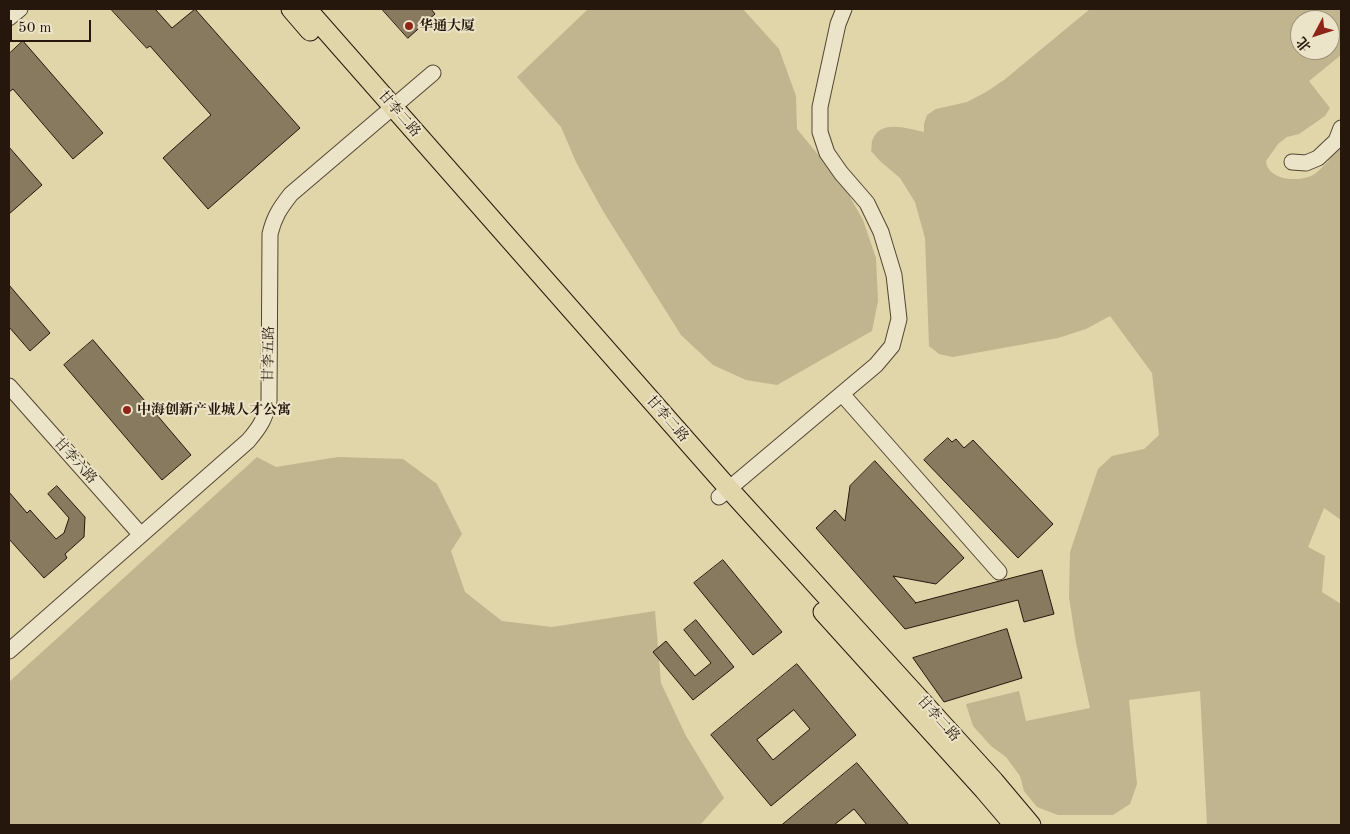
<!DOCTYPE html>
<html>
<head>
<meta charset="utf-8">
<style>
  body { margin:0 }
  #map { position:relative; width:1350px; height:834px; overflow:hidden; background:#e1d5aa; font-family:"Old Standard TT","Noto Serif SC",serif }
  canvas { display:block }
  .frame { position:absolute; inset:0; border:10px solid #25170b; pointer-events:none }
  .north { position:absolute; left:1290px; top:10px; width:50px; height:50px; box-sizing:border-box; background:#ece4c8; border:1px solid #9c927c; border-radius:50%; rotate:230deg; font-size:14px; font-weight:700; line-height:20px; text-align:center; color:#25170b }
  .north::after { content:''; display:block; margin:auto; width:18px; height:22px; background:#8f2418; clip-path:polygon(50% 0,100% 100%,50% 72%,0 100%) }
  .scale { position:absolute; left:10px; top:20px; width:81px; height:22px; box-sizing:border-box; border:2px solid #25170b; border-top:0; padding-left:6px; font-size:15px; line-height:18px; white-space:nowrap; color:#25170b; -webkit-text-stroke:4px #ece4c8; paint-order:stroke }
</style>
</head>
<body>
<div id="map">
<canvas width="1350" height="834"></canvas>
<div class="frame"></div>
<div class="north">北</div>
<div class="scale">50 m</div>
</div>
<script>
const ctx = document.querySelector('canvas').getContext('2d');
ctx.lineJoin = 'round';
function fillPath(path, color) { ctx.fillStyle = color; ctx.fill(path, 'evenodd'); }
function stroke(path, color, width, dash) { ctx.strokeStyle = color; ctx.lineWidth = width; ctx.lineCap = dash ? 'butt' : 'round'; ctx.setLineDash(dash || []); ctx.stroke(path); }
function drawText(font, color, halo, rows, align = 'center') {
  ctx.font = font + ' "Old Standard TT","Noto Serif SC",serif'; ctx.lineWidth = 4; ctx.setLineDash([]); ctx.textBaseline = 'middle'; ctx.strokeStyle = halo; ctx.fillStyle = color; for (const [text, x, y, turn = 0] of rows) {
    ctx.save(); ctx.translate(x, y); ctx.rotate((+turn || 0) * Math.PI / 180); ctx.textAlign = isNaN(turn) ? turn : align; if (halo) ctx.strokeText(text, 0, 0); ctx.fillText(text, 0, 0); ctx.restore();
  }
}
const green = new Path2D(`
  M588,9H743L779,49L796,96L797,129L843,185L863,220L876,258L878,301L872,331L777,385L746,380L713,365L681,335L603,211L576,162L561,127L517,77Z
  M1090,9H1341V55L1309,81L1330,108L1325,116L1299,134L1287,137L1278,144L1266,161C1266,163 1267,166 1268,168C1276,181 1299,181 1311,176C1322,171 1337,151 1341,141V520L1324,508L1308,547L1325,556L1322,592L1341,604V825H1207L1200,691L1129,700L1137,784L1130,804L1113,815H1058L1037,807L1024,791L1020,776L1006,757L991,746L973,726L966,704L1019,691L1026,721L1090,708L1076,643L1069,597L1070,552L1098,469L1112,456L1144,449L1159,435L1152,373L1110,316L1086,329L1058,338L953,357L939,354L929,346L925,238L915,202L900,178L880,161L871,151C872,148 871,142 873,139C881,119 908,129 924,132V124L927,115L936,109L967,102L986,92L1004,80ZM1300,20H1330V50H1300Z
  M257,457L276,467L338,457L403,459L437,484L462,534L451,551L465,592L502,621L552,627L655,611L661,683L686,736L724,798L700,825H9V682Z`);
const building = new Path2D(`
  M111,9H155L172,28L195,9L300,128L208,209L163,158L211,115L150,46L147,48Z
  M382,9H431L435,14L408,38Z
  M23,41L103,133L73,159L13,89L9,92V54Z
  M9,147L42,185L9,214Z
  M9,285L50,333L30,351L9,327Z
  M93,340L191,455L162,480L64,365Z
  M948,438L952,442L956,439L964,448L973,440L1053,524L1018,558L924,460Z
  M875,461L964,558L936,584L893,576L916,603H915L1042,570L1054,614L1024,622L1018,600L905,629L816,528L835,510L845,521L850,486Z
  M57,486L85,517L84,537L65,554L67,558L44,578L9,539V492L27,513L30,510L56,539L64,533L69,518L48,494Z
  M723,560L782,632L753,655L694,583Z
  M696,620L734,667L693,700L653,652L666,641L695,676L711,663L684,630Z
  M1007,629L1022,678L944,702L913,658Z
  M797,664L856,735L771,806L711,735ZM794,710L810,729L773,760L757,740Z
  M857,763L909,825H867L854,809L834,825H782Z`);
const minor = new Path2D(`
  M9,18L20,9
  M1292,162L1306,163L1318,158L1336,141L1341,128
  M9,386L141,535
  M842,394L999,572
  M719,497L876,365L892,346L899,319L894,275L881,232L867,203L841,173L827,153L820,132V107L838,24L844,9
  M9,651L248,441C260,427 265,419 269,401L270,234C274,217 280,208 291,194L433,73`);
const major = new Path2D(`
  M291,9L310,31
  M307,9L729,489L994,781L1031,825
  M823,612L984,790L1014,825`);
const markers = [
  [409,26,5,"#8f2418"],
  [127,410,5,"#8f2418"]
];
const poiNames = [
  ["华通大厦",419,26],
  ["中海创新产业城人才公寓",137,410]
];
const streetNames = [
  ["甘李二路",399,114,49],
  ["甘李五路",269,354,-89],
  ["甘李二路",667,419,49],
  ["甘李六路",75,461,48],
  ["甘李二路",938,719,48]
];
fillPath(green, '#c1b58f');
fillPath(building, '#877a5e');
stroke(building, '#25170b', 1);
stroke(minor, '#544633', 17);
stroke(major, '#25170b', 21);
stroke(minor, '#ece4c8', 15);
stroke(major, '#e1d5aa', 19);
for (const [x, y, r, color] of markers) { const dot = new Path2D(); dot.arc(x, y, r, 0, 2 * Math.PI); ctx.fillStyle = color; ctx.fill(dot); stroke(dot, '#ece4c8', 2); }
drawText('bold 14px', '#25170b', '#ece4c8', poiNames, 'left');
drawText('14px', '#25170b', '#ece4c8', streetNames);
</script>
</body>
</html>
